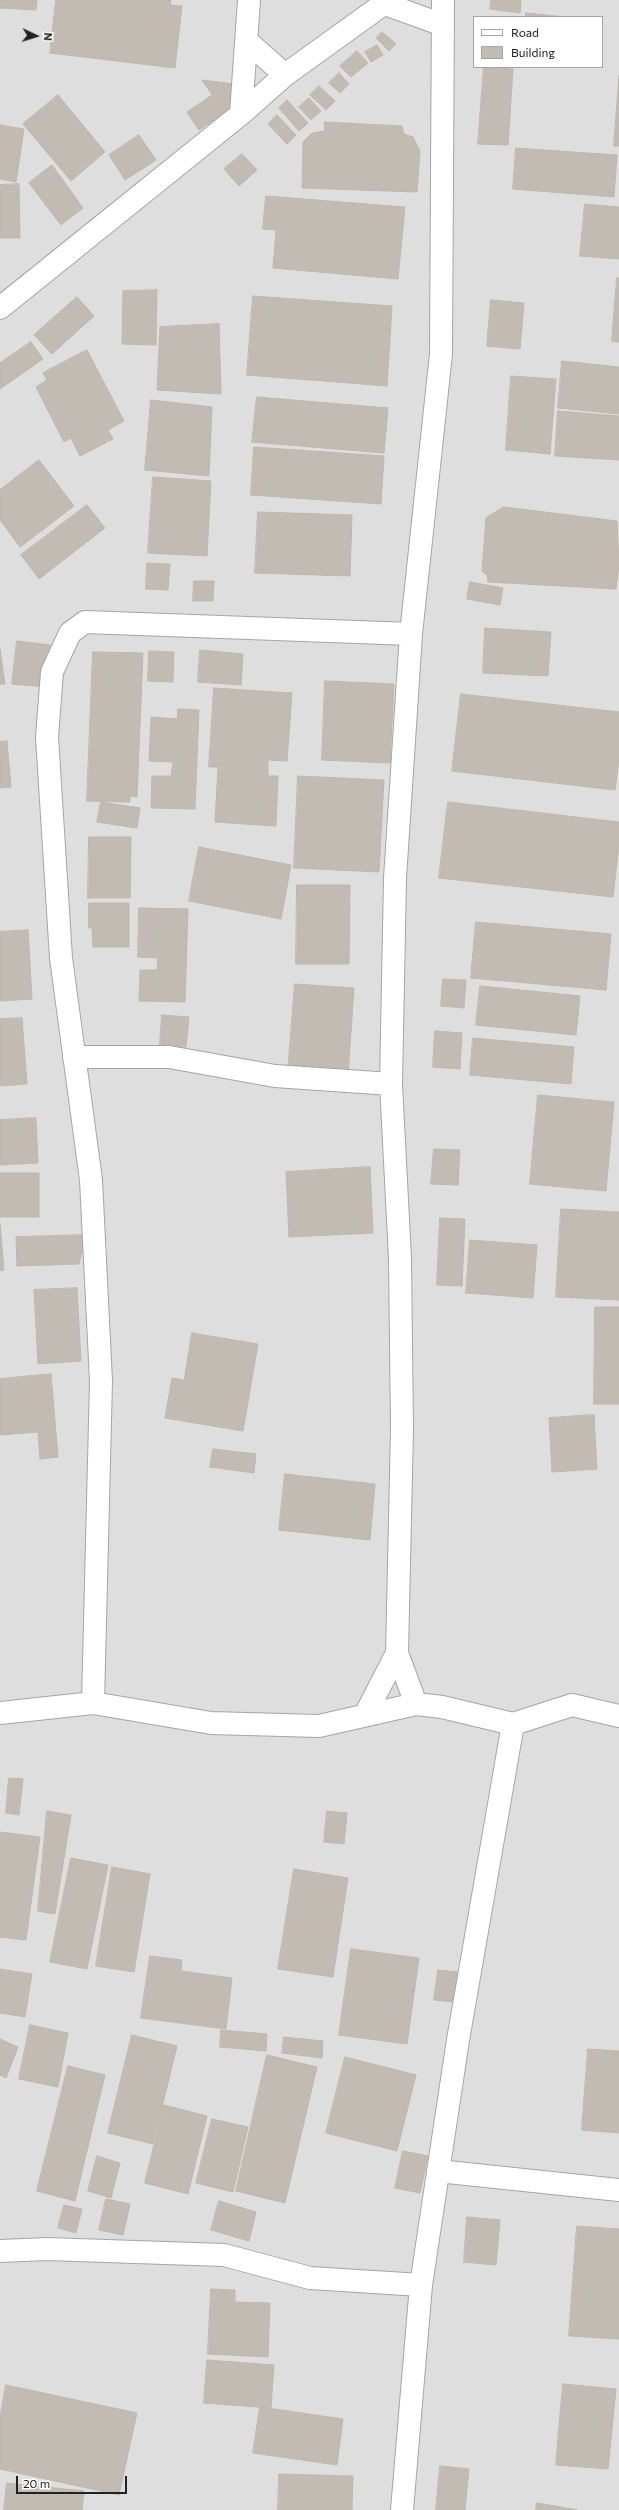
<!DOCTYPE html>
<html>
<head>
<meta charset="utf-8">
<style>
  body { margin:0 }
  #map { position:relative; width:619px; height:2510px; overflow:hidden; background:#f0efe8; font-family:Commissioner,sans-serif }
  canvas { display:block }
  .legend { position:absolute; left:473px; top:16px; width:130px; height:52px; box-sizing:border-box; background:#fff; border:1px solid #a6a6a6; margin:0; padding:5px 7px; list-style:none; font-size:12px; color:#212121 }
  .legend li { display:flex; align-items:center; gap:8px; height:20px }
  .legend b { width:20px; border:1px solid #a6a6a6 }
  .north { position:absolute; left:16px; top:16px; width:40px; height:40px; -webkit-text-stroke:3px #fff; paint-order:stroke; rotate:94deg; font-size:11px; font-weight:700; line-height:16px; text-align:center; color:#212121 }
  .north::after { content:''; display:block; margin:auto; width:14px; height:18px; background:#212121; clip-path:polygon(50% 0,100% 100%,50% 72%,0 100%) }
  .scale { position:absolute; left:16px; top:2476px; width:111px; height:18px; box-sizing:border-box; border:2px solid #212121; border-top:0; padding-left:5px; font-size:12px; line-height:14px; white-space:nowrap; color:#212121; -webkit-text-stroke:3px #fff; paint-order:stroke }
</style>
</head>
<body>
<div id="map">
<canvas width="619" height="2510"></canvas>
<ul class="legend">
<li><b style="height:5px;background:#fff"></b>Road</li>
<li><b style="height:11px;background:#c1bbb4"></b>Building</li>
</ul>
<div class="north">N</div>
<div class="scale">20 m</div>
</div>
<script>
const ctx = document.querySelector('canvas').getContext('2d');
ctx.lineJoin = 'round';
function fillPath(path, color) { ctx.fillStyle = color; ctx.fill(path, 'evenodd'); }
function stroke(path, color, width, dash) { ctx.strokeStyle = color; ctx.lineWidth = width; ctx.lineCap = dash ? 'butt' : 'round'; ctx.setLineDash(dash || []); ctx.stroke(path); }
const residential = new Path2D(`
  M0,0H619V2510H0ZM474,17H602V67H474Z`);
const building = new Path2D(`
  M0,0H37L36,10L0,8Z
  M56,0H171L170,5L182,6L175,68L50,53Z
  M491,0H521L520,13L490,9Z
  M526,13L565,17H526Z
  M382,32L396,44L389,51L376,38Z
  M377,45L383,55L371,62L365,52Z
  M357,51L368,63L351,77L340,66Z
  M484,67L513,69L508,145L478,144Z
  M339,73L349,84L340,93L329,83Z
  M619,76V146H614Z
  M202,80L234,84L237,105L199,130L187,112L212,95Z
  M319,86L335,101L326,110L310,95Z
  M58,95L105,152L71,181L23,124Z
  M309,98L321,111L311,120L299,107Z
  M287,100L308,123L299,131L279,108Z
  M277,115L296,135L287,144L268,124Z
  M325,122L402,126L404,134L413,137L420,151L417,192L302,188L303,142L312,133L324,131Z
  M0,125L24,129L16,182L0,179Z
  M139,135L156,160L125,180L109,155Z
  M516,148L617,155L614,197L513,189Z
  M242,154L257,170L239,186L224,169Z
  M52,165L83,208L61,225L29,183Z
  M19,184L20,238H0V185Z
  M266,196L405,207L398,279L273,268L276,230L263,229Z
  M585,204L619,207V259L580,256Z
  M617,278H619V342L612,341Z
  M157,290L156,345L122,344L123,291Z
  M253,296L392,306L387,386L247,375Z
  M77,297L94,316L52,354L34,335Z
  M491,300L524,303L520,349L487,346Z
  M219,324L221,394L157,390L160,327Z
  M31,342L43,359L0,389V363Z
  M87,350L124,421L108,430L113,439L80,456L71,438L64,442L36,387L47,380L43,373Z
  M562,361L619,367V414L558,408Z
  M511,376L556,379L550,454L506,450Z
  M257,397L388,408L384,453L252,442Z
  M151,400L212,407L209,476L145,470Z
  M558,411L619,416V460L555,456Z
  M254,447L384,456L381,504L251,495Z
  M39,460L74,506L20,547L0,520V490Z
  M153,477L211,481L207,556L148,553Z
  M87,505L105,528L39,579L21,555Z
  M504,507L617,521L619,566L616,589L488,582L487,575L482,571L486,518Z
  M258,512L352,515L350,576L255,573Z
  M147,563L170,564L168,590L146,589Z
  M194,581H214L213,601H193Z
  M470,582L503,588L500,605L467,599Z
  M485,628L551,632L548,676L483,673Z
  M17,641L50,645L45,687L12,684Z
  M0,649L5,684H0Z
  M200,650L243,654L241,685L198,682Z
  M149,651L174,652L173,682L148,681Z
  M93,652L143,653L137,797L130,796V802L87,801Z
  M325,681L394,684L390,763L322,760Z
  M214,688L292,693L287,761L268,760V776H278L276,826L215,822L218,767H209Z
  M461,694L619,712V759L615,790L452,771Z
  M178,709L199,710L195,809L151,808L152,776H171L173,762L149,761L151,717L177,719Z
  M7,741L11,787L0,788V742Z
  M298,776L384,780L379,872L294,868Z
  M101,802L140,808L137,828L97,822Z
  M448,802L619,822V845L613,897L439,878Z
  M89,837H131L130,898H88Z
  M199,847L291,865L281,919L189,901Z
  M297,885H350L349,964H296Z
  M89,903H129V947H93L92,928H89Z
  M139,908L188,909L185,1002L139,1001L140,970H157L158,958L138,957Z
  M476,922L611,934L606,990L471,978Z
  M28,930L32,999L0,1001V932Z
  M443,979L466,980L464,1008L441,1006Z
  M295,984L354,988L348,1075L288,1071Z
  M480,986L580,996L576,1035L476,1025Z
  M162,1015L189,1017L186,1047L160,1045Z
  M22,1018L27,1084L0,1086V1019Z
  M435,1031L462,1033L460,1069L433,1067Z
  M473,1038L574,1047L571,1084L470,1075Z
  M538,1095L614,1102L606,1191L530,1184Z
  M36,1118L38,1163L0,1165V1120Z
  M434,1149L460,1150L458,1185L431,1184Z
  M370,1167L373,1233L289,1237L286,1172Z
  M0,1173H39V1217H0Z
  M561,1209L619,1212V1300L556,1297Z
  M440,1218L465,1219L462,1286L437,1285Z
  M0,1224L4,1270L0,1271Z
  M86,1235L79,1264L17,1266L16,1237Z
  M470,1240L537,1245L533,1298L466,1293Z
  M77,1288L81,1361L38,1364L34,1290Z
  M595,1307H619V1404H594Z
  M192,1333L258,1344L243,1431L165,1418L172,1378L184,1380Z
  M51,1374L58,1457L40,1459L38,1432L0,1435V1379Z
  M594,1415L597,1469L552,1472L549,1418Z
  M213,1449L256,1454L254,1473L210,1467Z
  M285,1474L375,1484L370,1540L279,1530Z
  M9,1778L23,1779L19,1815L6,1813Z
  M47,1811L71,1815L55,1914L38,1911Z
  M327,1811L347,1813L344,1844L324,1842Z
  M0,1832L40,1837L26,1940L0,1937Z
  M71,1858L108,1865L87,1969L50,1962Z
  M112,1867L150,1874L134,1972L96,1966Z
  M294,1869L348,1878L333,1977L278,1969Z
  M351,1949L419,1958L407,2044L339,2035Z
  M150,1956L182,1960L181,1971L232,1978L226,2029L141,2018Z
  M0,1969L32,1974L25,2017L0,2013Z
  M438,1970L457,1972L453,2002L434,2000Z
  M30,2025L68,2033L58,2087L19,2079Z
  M221,2030L267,2034L266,2051L220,2047Z
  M132,2035L177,2046L153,2144L108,2133Z
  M284,2037L323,2041L322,2058L282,2053Z
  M0,2039L18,2047L6,2078L0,2075Z
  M588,2049L619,2051V2133L582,2130Z
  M267,2055L317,2067L285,2203L236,2191Z
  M345,2057L416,2075L397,2151L326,2133Z
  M68,2066L105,2075L75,2201L37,2191Z
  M164,2105L207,2116L188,2194L145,2183Z
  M212,2119L248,2127L233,2192L196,2183Z
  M403,2151L428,2156L420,2193L395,2188Z
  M97,2156L120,2163L111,2198L88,2191Z
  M106,2199L130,2204L123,2235L99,2230Z
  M219,2201L256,2212L249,2241L211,2230Z
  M64,2205L82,2209L76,2233L58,2228Z
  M467,2217L500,2220L496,2265L464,2262Z
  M577,2226L619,2229V2339L569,2336Z
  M211,2289L235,2290V2302L270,2303L268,2357L208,2354Z
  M207,2360L274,2365L271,2408L204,2403Z
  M563,2384L616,2389L608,2469L556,2465Z
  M6,2385L137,2413L119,2495L0,2469V2417Z
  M260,2407L343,2419L337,2465L253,2453Z
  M440,2466L469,2469L465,2510H436Z
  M279,2474L353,2476L352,2510H278Z
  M7,2483L84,2491L82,2510H4Z
  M537,2503L578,2510H536Z`);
const minor = new Path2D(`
  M385,4L443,25
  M248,42L285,75
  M241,114L249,0
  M0,308L241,114L285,75L389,0
  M74,1057H169L275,1076L391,1084
  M93,1703L101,1381L91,1180L61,958L47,737L52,672L70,633L85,622L411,634
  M416,1704L397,1653L402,1429L400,1258L391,1084L395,878L411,634L441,354L443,0
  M0,1713L93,1703L211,1723L319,1726L416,1704L442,1707L513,1724L572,1705L619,1716
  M365,1715L397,1653
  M438,2171L619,2190
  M0,2251L47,2249L224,2255L310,2278L421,2285
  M402,2510L421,2285L458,2040L513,1724`);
fillPath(residential, '#dfdede');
fillPath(building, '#c1bbb4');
stroke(building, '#c2b7ab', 1);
stroke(minor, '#a5a5a5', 24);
stroke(minor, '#fff', 22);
</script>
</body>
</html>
